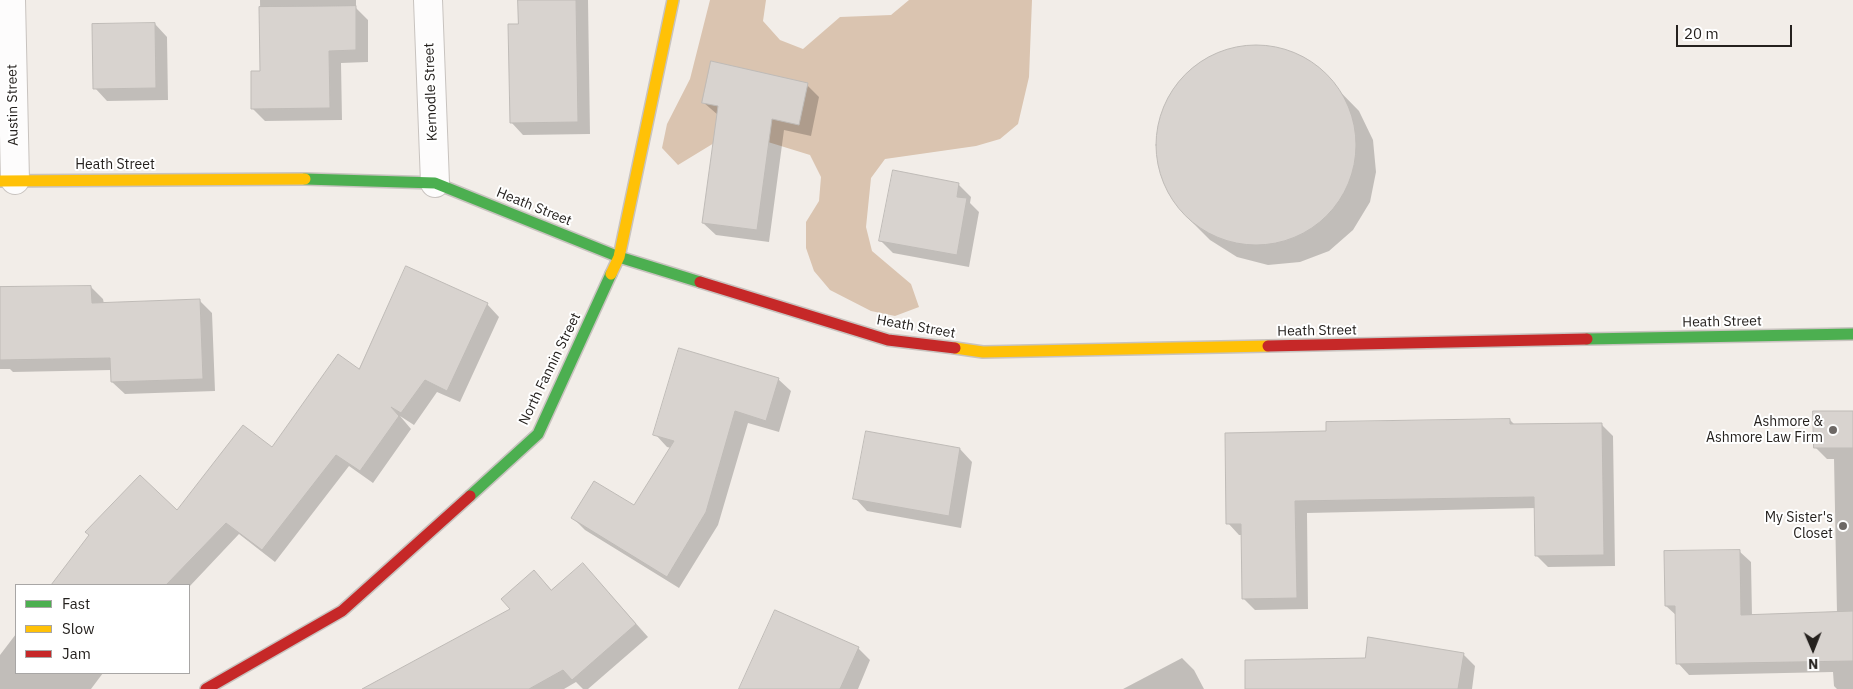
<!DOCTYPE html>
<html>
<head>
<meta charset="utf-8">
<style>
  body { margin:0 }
  #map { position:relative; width:1853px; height:689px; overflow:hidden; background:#f2ede8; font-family:"IBM Plex Sans",sans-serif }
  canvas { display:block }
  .legend { position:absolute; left:15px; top:584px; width:175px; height:90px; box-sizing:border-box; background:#fff; border:1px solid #a8a6a5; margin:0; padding:6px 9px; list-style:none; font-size:15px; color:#25211e }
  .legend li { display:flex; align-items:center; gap:10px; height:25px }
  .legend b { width:25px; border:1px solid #a8a6a5 }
  .north { position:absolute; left:1788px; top:624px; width:50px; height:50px; -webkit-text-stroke:4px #fff; paint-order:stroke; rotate:179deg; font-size:14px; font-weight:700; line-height:20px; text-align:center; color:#25211e }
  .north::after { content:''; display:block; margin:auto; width:18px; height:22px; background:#25211e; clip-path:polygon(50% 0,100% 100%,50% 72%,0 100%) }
  .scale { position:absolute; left:1676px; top:25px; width:116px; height:22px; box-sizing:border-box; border:2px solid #25211e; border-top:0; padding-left:6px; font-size:15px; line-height:18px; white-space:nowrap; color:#25211e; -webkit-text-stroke:4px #fff; paint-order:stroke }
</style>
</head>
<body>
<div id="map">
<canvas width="1853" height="689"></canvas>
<ul class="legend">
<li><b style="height:6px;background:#4caf50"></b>Fast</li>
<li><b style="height:6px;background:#ffc107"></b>Slow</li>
<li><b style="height:6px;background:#c62828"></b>Jam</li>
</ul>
<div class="north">N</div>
<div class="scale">20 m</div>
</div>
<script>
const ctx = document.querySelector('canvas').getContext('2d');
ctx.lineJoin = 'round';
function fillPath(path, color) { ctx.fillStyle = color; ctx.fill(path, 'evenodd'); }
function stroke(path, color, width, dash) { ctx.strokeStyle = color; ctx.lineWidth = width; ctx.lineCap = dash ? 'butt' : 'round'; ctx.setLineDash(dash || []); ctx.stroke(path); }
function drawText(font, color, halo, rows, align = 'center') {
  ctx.font = font + ' "IBM Plex Sans",sans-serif'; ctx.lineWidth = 4; ctx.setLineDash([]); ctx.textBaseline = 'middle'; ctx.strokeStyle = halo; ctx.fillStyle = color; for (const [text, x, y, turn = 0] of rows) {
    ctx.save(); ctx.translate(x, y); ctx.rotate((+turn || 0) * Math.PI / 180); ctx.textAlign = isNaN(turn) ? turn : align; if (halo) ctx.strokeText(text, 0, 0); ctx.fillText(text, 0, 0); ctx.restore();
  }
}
const forest = new Path2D(`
  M710,0H766L763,21L780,40L803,49L840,17L891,15L909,0H1032L1029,77L1018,124L1000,139L976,146L885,159L871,178L866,227L872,251L911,284L919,307L895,316L871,311L830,290L814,271L806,248V222L819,201L821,177L810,155L742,134L719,140L678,165L662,148L667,124L690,79Z`);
const shadow = new Path2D(`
  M260,0H356V8L368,20V62L341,63L342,120L265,121L252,108L261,72Z
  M519,0H588L590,134L523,135L511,122L519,25Z
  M155,24L167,37L168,100L107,101L95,88Z
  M1260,47L1290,52L1316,67L1359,111L1373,140L1376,172L1370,202L1353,230L1329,251L1300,262L1268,265L1237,257L1210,240L1189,219L1169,194L1158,165L1157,136L1164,107L1180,81L1203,62L1230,50Z
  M807,85L819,97L811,136L784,130L769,242L716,235L703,223L718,115L703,102Z
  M958,184L971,197L970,203L979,212L969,267L893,253L881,241Z
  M91,287L103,299L104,304L200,301L212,313L215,391L125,394L112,382V370L13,372L10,369H0V289Z
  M487,304L499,317L460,402L437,392L414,425L400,416L411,429L373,483L349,466L275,562L239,534L189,587V585H53L90,535L177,512L272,449L360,371Z
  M778,379L791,391L779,432L748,423L718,525L679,588L585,530L573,518L634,507L671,448L667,447L655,434Z
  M1853,413V689H1837L1834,686L1833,672L1689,675L1678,663L1677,616L1666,606L1739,551L1751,562L1752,616L1837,613L1834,459H1827L1815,447Z
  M1510,420L1515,425H1602L1613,436L1615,566L1548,567L1536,555V508L1307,513L1308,609L1255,610L1243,598L1242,535H1239L1228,523L1328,432Z
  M867,433L960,449L972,462L961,528L867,511L855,498Z
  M583,564L648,637L588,689H583L576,682L564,689H372L512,610L546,584L552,591Z
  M16,634V673H103L91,689H0V655Z
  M858,648L870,660L858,689H740Z
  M1463,654L1475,666L1472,689H1246L1366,659Z
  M1182,658L1194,670L1204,689H1123Z`);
const building = new Path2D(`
  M518,0H576L578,122L510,123L508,24H518Z
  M356,6V50L329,51L330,108L251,109V71H260L259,7Z
  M155,23L156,88L93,89L92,24Z
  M1156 145a100 100 0 1 1 200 0a100 100 0 1 1-200 0Z
  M711,61L808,83L799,125L772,119L757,230L702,223L718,106L702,103Z
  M893,170L959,183L957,197L967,198L957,255L879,241Z
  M406,266L488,303L447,391L425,380L401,413L391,407L399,416L360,471L336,455L262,550L226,523L166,585H51L89,535L85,532L140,475L177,510L243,425L272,447L338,354L359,369Z
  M91,286L92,303L200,299L203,379L111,382L110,358L0,360V287Z
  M679,348L779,378L766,421L735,411L706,512L667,577L571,518L594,481L634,505L674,441L653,435Z
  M1813,411H1853V448H1814Z
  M1510,419V424L1602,423L1604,555L1535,556L1534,497L1295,501L1297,598L1242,599L1241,524H1226L1225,433L1326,431V422Z
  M866,431L960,448L949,516L853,499Z
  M1740,550L1741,615L1853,611V661L1676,664L1675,606H1665L1664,551Z
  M583,563L636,624L572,680L563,670L529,689H362L510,609L501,599L534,570L551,590Z
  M775,610L859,647L840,689H739Z
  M1368,637L1464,653L1458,689H1245V660L1365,658Z`);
const street = new Path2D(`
  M11,0L15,180
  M428,0L435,183`);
const fast = new Path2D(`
  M305,179L435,183L619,257L700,282
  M1587,339L1853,334
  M470,496L538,434L611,274`);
const slow = new Path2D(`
  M0,181L305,179
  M611,274L619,257L673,0
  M955,348L983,352L1268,346`);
const jam = new Path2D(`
  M700,282L888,340L955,348
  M1268,346L1587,339
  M206,689L342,611L470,496`);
const markers = [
  [1833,430,5,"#6d6865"],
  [1843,526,5,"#6d6865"]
];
const streetNames = [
  ["Kernodle Street",431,92,-92],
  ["Austin Street",13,105,-91],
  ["Heath Street",115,165],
  ["Heath Street",534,207,22],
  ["Heath Street",1722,322,-1],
  ["Heath Street",916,327,10],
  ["Heath Street",1317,331,-1],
  ["North Fannin Street",550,369,-64]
];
const poiNames = [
  ["Ashmore &",1823,422],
  ["Ashmore Law Firm",1823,438],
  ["My Sister's",1833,518],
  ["Closet",1833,534]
];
fillPath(forest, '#dac4b0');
fillPath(shadow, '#0003');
fillPath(building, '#d8d3cf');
stroke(building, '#bfbbb7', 1);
stroke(street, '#c8c3bf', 30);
stroke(fast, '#c8c3bf', 14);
stroke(slow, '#c8c3bf', 14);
stroke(jam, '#c8c3bf', 14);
stroke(street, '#fdfcfc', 28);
stroke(fast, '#4caf50', 11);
stroke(slow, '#ffc107', 11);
stroke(jam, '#c62828', 11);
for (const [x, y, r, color] of markers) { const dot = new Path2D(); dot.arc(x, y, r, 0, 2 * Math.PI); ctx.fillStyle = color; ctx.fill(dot); stroke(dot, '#fff', 2); }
drawText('14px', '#25211e', '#fff', streetNames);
drawText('14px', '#25211e', '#fff', poiNames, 'right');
</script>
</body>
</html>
